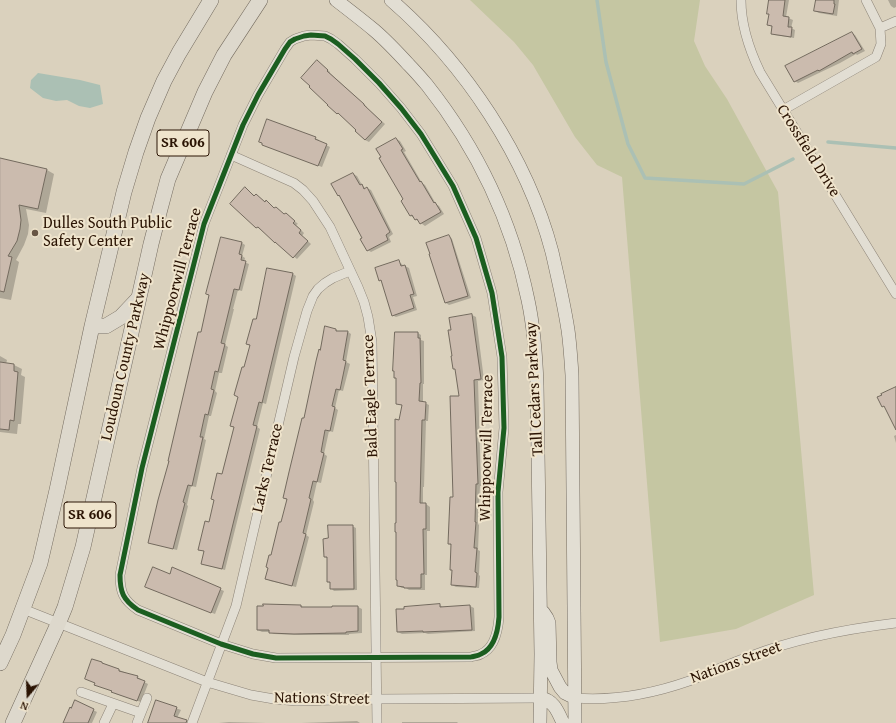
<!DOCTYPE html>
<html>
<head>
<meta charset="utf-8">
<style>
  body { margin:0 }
  #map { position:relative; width:896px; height:723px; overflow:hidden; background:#dad1bd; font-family:"Gentium Book Plus",serif }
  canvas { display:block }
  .north { position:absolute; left:8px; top:675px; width:40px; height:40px; -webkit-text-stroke:3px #efe4cc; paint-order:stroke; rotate:199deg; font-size:11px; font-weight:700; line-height:16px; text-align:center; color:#2b1404 }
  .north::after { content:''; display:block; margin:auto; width:14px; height:18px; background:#2b1404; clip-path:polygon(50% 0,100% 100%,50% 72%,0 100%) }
</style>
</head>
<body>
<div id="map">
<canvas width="896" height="723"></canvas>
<div class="north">N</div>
</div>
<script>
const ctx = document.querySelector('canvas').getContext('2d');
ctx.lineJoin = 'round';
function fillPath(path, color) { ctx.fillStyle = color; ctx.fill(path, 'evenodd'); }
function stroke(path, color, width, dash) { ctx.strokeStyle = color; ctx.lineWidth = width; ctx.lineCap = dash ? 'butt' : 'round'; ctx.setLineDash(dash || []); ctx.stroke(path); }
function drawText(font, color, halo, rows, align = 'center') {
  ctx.font = font + ' "Gentium Book Plus",serif'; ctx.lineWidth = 4; ctx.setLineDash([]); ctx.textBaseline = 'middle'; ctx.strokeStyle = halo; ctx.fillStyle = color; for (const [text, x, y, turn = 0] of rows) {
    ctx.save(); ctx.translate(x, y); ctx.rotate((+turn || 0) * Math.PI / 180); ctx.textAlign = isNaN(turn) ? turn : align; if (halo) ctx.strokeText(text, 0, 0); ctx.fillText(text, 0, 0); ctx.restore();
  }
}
const green = new Path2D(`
  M470,0H700L694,41L705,66L727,99L778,192L814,595L736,629L660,642L622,177L597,165L575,137L533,65L514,42Z`);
const water = new Path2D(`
  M38,73L80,80L100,85L103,104L90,108L79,106L67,100L56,101L43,98L30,88L31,80Z`);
const shadow = new Path2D(`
  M769,0H789L786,17L793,20L791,28L795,30L794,38L775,35L772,33L773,27L768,25L770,15L768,14Z
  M817,0H839L837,16L819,13L815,11Z
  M888,0H896V7L894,8L891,6Z
  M852,33L855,35L865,51L857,55L856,54L840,63L798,83L795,81Z
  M318,62L321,64L330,72V73L367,107V108L385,124L369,142L365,140L357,130L329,105Z
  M315,138L319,140L318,141L330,147L322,167L266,146Z
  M396,139L400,141L406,151L404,152L422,183L425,185L436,204L439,206L444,214L425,226L411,216L405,200Z
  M0,159L47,170L54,174L46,213L26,209L29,225L28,234L24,245L16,260L19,262L11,300L0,298Z
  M353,174L357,176L362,185L366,189L367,188L371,190L393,234L389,237L391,242L371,252L368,250L363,239L341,196L339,195Z
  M249,191L255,196L256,195L265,202L266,201L270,204L275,209L276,208L285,215L286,214L289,216L298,224L296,225L304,233L302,236L311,244L297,259L257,227Z
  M449,236L452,239L471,298L449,305L446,303Z
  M242,243L245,245L242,256L245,258L244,262L249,264L242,291L238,290L233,309H234L225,345L228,347L222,373H219L215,391L217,393L211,416H209L204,439L206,440L196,487L191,486L187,505L188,506L177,550L153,544L149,542L202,334Z
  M398,262L402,264L403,266H405L409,268L417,296L413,297L417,310L396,317L392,315L383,282L380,280Z
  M268,269L293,274L296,276L266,404L263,403L257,427L260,429L225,570L205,565L202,563L205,552L199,549L210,523L235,428L232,426L250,346L247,344L256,320Z
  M472,315L476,317L484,380L478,381L481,486H480L478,524L479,525L478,550L480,551L479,575L480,576L479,588L456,587L452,585V546L449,544L454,498L460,397L456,370L453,368L452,331Z
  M336,330L339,332H348L351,334L346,362L350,364L343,391L339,390L335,408L338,410L333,432L329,431L324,454L327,456L321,483L317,482L313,500L314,502L306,535L309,537L296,587L270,581L266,578L288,500L284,498L304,419L321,351Z
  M418,333L421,335V340L424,341V384H423V403H425L429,405L428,421H426L424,487H423V504H426L430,507V531H427V575H425V590H409L406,588H402L398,586L397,524L400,421L403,406L397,403Z
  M0,356L7,360L6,364L14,365L22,369L21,375L25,377L21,424H18L17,434L0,432Z
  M896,435V443L894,436Z
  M352,526L356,528L357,590L334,591L331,588L330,583L328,582V559L325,557L329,539Z
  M173,569L224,591L215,614L150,588L170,575Z
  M440,605L444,608L470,606L474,608L475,631L428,634L425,633L402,634L398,632L405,608Z
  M301,606L305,608L358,607L362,609V633L349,634V635H299L274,634L270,632H262L258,630Z
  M119,670L137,677L141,679L140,680L148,684L141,702L116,694L113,691L99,686L96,683L87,679Z
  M75,701L97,712L92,723H64Z
  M157,701L181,710L177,718L178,723H148Z
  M357,721L360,723H301Z
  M229,722L266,723H219Z
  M402,722H457L458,723H402Z`);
const stream = new Path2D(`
  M597,0L606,62L628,144L645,178L744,184L793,159
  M828,142L896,148`);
const building = new Path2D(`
  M769,0H785L783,16L789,17L788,27H792L791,37L771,34L772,26L767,25L769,14H767Z
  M816,0H834V4H835L833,14L814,11Z
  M852,32L862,49L853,54L852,52L819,71L818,70L794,82L785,66Z
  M317,60L328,70L327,71L364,104V105L382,122L365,140L355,131L356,130L338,113L337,114L327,105H328L309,87L310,86L301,78Z
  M267,119L316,137L315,139L327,144L318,166L262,145V143L259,142Z
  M396,138L403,149L401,150L420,182L421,181L434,203L435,202L441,212L420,224L417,219L415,220L412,215L410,216L401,201L403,199L379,158L381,157L376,149Z
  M0,158L47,169L38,209L19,205L21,220L20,229L17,241L8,256L12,257L4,292L0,291Z
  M353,173L360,185L362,184L364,189L367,187L390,232L386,235L388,240L367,251L360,239L362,238L339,195L338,196L331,184Z
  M245,187L254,196L256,194L265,202L266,200L274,208L276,207L284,214L286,213L295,221L293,223L301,230L299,233L308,241L293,258L275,242V243L258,227L256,228L230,204Z
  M449,235L451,239L468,296L445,303L429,254H430L426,243Z
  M221,237L242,242L239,254L242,255L241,260L246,261L239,290L234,289L230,306L221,343L225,344L218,372L215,371L211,389L214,390L208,415L205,414L200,437H203L192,486L188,485L183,502L185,503L173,549L148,543L158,500L169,461H168L198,332H201L209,295L206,294Z
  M399,260L401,266L405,265L414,294L410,295L414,308L392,316L381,280L379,281L375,268Z
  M267,268L293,273L262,403L259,402L253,425L257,426L222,569L201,564L204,551L198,550L205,521L209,522L214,500L211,499L217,473L222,474L234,427L230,426L238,397L234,395L242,367H244L250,345L246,344L253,319H256Z
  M472,314L481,379L474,380L478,484H476L475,522H476L474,548H477L475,572L477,573L476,587L451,585L452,570H450L451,544H448L450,497H453L450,396H459L455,369H453L451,356H452L448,330H451L449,318Z
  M325,326L336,329V331H348L343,360L346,361L340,390L336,389L332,406L335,407L330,431L325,430L321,452L324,453L317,482L313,481L309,498L311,499L303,533L306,534L292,586L265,579L268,568L266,567L269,555H271L279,522H281L287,499L283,498L289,472L302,418H304L316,361L319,349L320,350Z
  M395,332H418V338H420L421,383H420L419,401L426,402L425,420H422L420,503H426V529H423L424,574H421V588H404V587L397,586V580H396V532H395V523H396V482H395V419L399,420L402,405L396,404V378H394V371H393Z
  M0,362L14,364V371L18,372L14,421L10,420L9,430L0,429Z
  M896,387V430L884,406L882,407L877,397L882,395L881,394Z
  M328,525H353L354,589H330V582H327V557H324L323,539L328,538Z
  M153,567L170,574L172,567L221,588L211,613L145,587Z
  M263,604L301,605V607H332V606H358V631L346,632V633L294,634L269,633V630H257V606H263Z
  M440,604V607L470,605L472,630L423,632V631L397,632L396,609H404V607Z
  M92,659L102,662V663L119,669V671L138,676L137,678L145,681L137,701L111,692L112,691L94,685L95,683L85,679Z
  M75,700L94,709L88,723H63L70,707L71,708Z
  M156,700L177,707L174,716L187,720L186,723H148Z`);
const street = new Path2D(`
  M741,0C741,26 749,49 760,72L896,294
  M880,28L896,21
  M311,35L325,36L331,39L338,44L355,59L379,83L401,108L421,134L453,186L476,238L492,293L502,357L504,428L498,492L499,617C498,631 495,648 481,654C478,656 474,656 471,657L276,658L253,654L221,644L138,610C123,600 120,592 120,575L142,468L204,224L243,125L258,95L285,49L290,42L295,39L304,36Z
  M783,110L876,57L881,44L880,28L866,0
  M231,155L294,183L303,190L313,201L330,227L358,287L364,302L368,317L372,342L377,723
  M23,609L207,682L251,695L274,699L297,701L377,699L540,698
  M81,692L141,713
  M575,698C614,701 652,694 689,681C710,673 730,663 751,656C797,638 847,629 896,623
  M104,723L113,704
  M137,723L147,698
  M192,723L236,606L294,357L307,311L313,296L318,289L325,283L333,278L350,271`);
const secondary = new Path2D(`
  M336,0C349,10 362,20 374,30C387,41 398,53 409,65C415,71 421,78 427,85C477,148 512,222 528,300C534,328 536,356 537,385L541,654L540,723
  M391,0C465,64 527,157 552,252C558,278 564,304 568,330C570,344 571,360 572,375L575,723
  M543,612L547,618L549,623L550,662L551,670L560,687L565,693L575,698
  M540,698C554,700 558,712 563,723`);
const primary = new Path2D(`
  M92,326H106L121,317L138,299
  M0,663L13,635L40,563L57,490L92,326L124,192L136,152L148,118L164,81L179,53L211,0
  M13,723L58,624L65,607L83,547L151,244L160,209L168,179L205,92L224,55L260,0`);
const cycleway = new Path2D(`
  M311,35L325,36L331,39L338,44L355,59L379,83L401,108L421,134L453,186L476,238L492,293L502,357L504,428L498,492L499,617C498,631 495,648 481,654C478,656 474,656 471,657L276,658L253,654L221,644L138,610C123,600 120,592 120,575L142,468L204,224L243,125L258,95L285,49L290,42L295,39L304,36Z`);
const markers = [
  [35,233,4,"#685645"]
];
const shields = [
  [183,143,52],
  [90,515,52]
];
const shieldNames = [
  ["SR 606",183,143],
  ["SR 606",90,515]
];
const streetNames = [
  ["Crossfield Drive",808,151,58],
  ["Whippoorwill Terrace",178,279,-75],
  ["Loudoun County Parkway",126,357,-77],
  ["Tall Cedars Parkway",535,389,-93],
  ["Bald Eagle Terrace",371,396,-92],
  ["Whippoorwill Terrace",487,448,-89],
  ["Larks Terrace",268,468,-77],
  ["Nations Street",736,663,-20],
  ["Nations Street",322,699,1]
];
const poiNames = [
  ["Dulles South Public",43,224],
  ["Safety Center",43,242]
];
fillPath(green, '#c5c6a2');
fillPath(water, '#abc0b4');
fillPath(shadow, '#0003');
stroke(stream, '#abc0b4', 3.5);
fillPath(building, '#cbbbae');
stroke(building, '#736a5e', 1);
stroke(street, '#8c8377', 10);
stroke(secondary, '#736a5e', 14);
stroke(primary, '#736a5e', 16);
stroke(street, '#e2ded3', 9);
stroke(secondary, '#e2ded3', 13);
stroke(primary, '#ddd8cc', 15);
stroke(cycleway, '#1b5e20', 5);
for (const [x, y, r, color] of markers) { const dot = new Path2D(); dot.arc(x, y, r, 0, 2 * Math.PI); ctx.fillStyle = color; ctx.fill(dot); stroke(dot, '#efe4cc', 1.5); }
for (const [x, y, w] of shields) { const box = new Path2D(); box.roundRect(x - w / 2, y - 13, w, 26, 3); ctx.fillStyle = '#efe4cc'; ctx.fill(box); stroke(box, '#2b1404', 1); }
drawText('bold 15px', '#2b1404', null, shieldNames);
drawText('16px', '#2b1404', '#efe4cc', streetNames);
drawText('16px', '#2b1404', '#efe4cc', poiNames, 'left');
</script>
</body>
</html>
